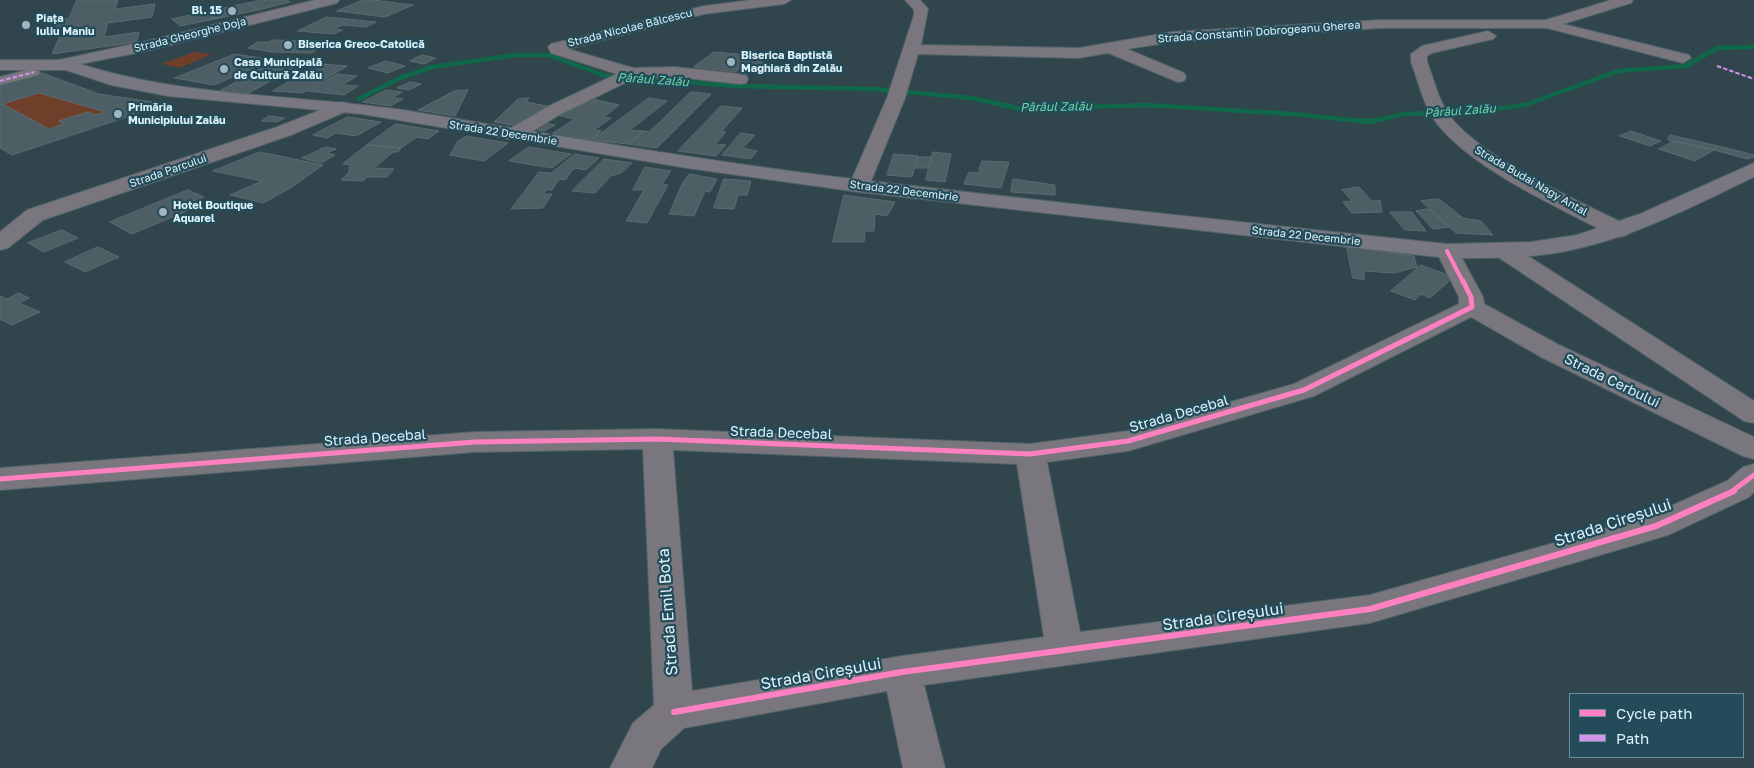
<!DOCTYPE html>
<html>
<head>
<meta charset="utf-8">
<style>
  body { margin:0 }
  #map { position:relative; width:1754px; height:768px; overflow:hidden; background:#30454c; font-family:"Golos Text",sans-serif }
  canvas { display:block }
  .legend { position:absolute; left:1569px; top:693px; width:175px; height:65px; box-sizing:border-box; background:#234b59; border:1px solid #6d8e99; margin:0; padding:6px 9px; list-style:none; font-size:15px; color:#dcf2fa }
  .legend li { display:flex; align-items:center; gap:10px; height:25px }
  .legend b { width:25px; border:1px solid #6d8e99 }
</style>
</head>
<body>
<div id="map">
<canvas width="1754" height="768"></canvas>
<ul class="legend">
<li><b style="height:6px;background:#ff80c0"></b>Cycle path</li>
<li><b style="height:6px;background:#d193ec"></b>Path</li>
</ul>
</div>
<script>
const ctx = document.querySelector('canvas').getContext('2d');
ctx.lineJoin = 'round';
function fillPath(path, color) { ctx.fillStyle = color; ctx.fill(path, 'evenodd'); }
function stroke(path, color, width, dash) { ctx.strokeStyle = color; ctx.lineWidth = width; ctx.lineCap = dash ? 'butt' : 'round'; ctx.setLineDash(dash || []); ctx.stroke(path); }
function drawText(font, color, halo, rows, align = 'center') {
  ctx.font = font + ' "Golos Text",sans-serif'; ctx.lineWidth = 4.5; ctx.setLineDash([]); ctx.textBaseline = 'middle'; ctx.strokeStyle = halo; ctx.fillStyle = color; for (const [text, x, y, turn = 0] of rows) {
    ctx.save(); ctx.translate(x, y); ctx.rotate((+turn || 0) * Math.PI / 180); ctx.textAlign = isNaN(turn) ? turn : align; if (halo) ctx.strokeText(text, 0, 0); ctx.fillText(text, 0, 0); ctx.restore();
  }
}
const green = new Path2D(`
  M194,52L212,54L180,68L161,64Z
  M39,93L106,112L60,122L64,124L49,129L3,104Z`);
const streamFar1 = new Path2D(`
  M359,99L400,78L432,67L516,55H548L606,76L736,86L874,89L972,98L1021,109L1146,105L1293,114L1369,122L1404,114L1482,111L1525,105L1618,71L1686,66L1717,48L1754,47`);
const stream = new Path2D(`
  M1359,121H1374`);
const building = new Path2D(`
  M77,0H118L115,9L155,4L152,17L108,23L104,37L139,32L137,42L52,54L63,29L52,31L57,20L69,18Z
  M263,0H286L290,2L258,10L248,3Z
  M363,0H373L413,5L385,17L337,11Z
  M248,3L258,10L215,19L207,12Z
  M207,12L215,19L180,26L172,19Z
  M327,17L376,22L366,27L343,25L334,29L343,30L333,34L298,31Z
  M272,40L329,41L312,53L272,52L248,48L258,42H268Z
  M714,52L758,56L753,59L767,64L758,71L740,68L736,72L694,67Z
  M235,54L273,60L214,85L175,78Z
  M422,55L436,58L424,64L410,61Z
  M386,61L405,66L388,73L368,68Z
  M269,64L297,66L247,94L218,92Z
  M319,64L347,66L302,93L273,91Z
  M42,73L99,94L166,104L12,155L0,148V85ZM39,93L106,112L95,115L88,112L59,121L64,124L49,129L3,104Z
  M338,74L357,76L342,85L358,86L344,95L308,91Z
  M410,82L421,84L409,90L397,88Z
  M386,90L402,92L393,98L403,99L390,106L363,102Z
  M468,90L455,116L418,110L454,91Z
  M691,92L711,94L657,148L628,144L644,131L649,132Z
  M584,97L619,105L604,117L611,118L594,130L601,131L592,140L553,133L575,119L551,114Z
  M529,98L526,102L552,107L517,126L494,122L518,99Z
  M649,98L667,101L630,130L644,131L628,144L592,140Z
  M721,106L742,108L721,132H726L715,144L726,145L716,156L678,151Z
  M269,116L285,118L277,122L262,121Z
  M348,117L381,122L356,136L336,133L327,138L313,135Z
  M540,122L555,125L544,131L530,128Z
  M396,124L439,131L428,139L417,137L401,148L367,145Z
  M1631,131L1661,141L1650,146L1620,136Z
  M741,133L755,135L743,148L757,151L751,159L722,155Z
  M1670,135L1718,146L1714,150L1668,140Z
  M467,136L508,143L484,161L450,155L458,141Z
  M1674,141L1714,150L1695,161L1659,149Z
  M367,145L401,148L398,152H393L374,168L394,169L387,177H367L363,181L341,180L349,172L350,165L343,164Z
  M1719,146L1754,155V157L1747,159L1714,150Z
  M326,147L336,149L327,153L335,155L321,163L302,158Z
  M529,147L571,154L552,168L509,161Z
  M260,152L323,165L292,187L263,203L230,195L262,181L213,171Z
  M933,152L951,154L945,182L926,180Z
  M575,154L599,158L586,170L574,168L565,180L559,179L552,190H547L543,194H552L543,208L511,209L539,172L551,173Z
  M894,154L918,156L912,177L887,175Z
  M918,157H932L929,168H915Z
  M604,159L632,163L621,173L611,176L595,193L572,191Z
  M982,161L1009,162L1001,188L964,184L969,172L978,173Z
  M645,167L671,171L662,184L668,185L647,223L626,221L644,190H633Z
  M690,174L717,179L710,192L705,191L694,216L669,214L683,182Z
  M724,179L751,181L747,195H738L734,209L714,208Z
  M1013,179L1055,185V195L1011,192Z
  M1359,187L1372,201L1380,200L1382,212L1352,213L1343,202L1352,201L1342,190Z
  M188,190L204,197L182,206L189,210L132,234L110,222Z
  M844,195L895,202L887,216L875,214L874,231H865L864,242H833Z
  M1439,199L1463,218L1481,221L1493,235L1456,233L1421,201Z
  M1429,209L1449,227L1433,229L1416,211Z
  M1390,212H1412L1426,231L1405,230Z
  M62,230L78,238L44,252L28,243Z
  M98,247L119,257L85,272L65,262Z
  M1347,247L1414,256L1417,267L1394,273L1364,271V280L1353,278Z
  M1421,265L1451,276L1448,282L1430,298L1421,294L1415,300L1391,291Z
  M19,293L29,298L19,303L40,312L12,325L0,319V296L7,299Z`);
const pedestrian = new Path2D(`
  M34,68L40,72L38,75L0,85V77Z`);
const minor = new Path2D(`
  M751,0H791L784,4L704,14L568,49L633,68L675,67L740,74L746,75L748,79L746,83L740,84L675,77L635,78L559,115L520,139H506L504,135L506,131L547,107L617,74L551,53L548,47L551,44L704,6Z
  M905,0H920L928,9L921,45L1079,48L1172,32L1380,20H1546L1611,0H1633L1631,3L1563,24L1689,55L1691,58L1683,63L1547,28H1380L1172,42L1127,49L1184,73L1186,77L1184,81L1178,82L1108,53L1079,58L918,54L905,98L869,186L866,190L859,192L852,190L849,186L887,98L914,15V10Z
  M1488,31L1496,36L1493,39L1432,53L1427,56V62C1434,79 1438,100 1449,115C1482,159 1577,200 1627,225L1630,230L1627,235L1619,237L1611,235C1560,208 1462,165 1431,115C1422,99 1418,80 1411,62V54L1422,46Z
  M341,102L347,103L350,107L347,111L291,135L43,220L8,248L0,250V232L27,210L277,127Z
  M1447,244L1455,246L1458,251L1483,297L1484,304L1559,345L1754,437V459L1743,456L1541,357L1471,317L1314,396L1128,451L1047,462L1080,632L1370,595L1646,517L1727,481L1743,467L1754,464V492L1749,497L1668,535L1370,623L924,685L945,768H903L887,691L684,728L661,749L652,768H610L633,723L654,705L643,449L475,452L0,490V468L475,432L657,429L1030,444L1128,431L1294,384L1459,304V297L1436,251L1439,246ZM673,450L1017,464L1044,637L902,656L692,691Z
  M1506,245L1514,247L1754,401V423L1744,421L1498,257L1495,252L1498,247Z`);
const secondary = new Path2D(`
  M315,0H339L337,3L147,51L80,64C186,98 299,94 409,111C559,136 710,162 861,180C1056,203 1252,223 1447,244L1531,242L1577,235L1640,214L1754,163V177C1693,206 1633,238 1566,251C1527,259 1486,258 1447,258L859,192L687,168L362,114L168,96L111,85L66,70H0V60H59L147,41Z`);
const quiet = new Path2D(`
  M1717,66L1754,79
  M0,81L34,72`);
const cyclewayFar2 = new Path2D(`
  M1447,251L1463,282`);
const cyclewayFar1 = new Path2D(`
  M0,479L475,442L657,439L1030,454L1128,441L1304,390L1472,307L1471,297L1463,281
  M1731,492L1754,475`);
const cycleway = new Path2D(`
  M674,712L902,672L1370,609L1656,526L1734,491`);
const markers = [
  [232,11,5,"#a0b5bd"],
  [26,25,5,"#a0b5bd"],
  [288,45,5,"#a0b5bd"],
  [731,62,5,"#a0b5bd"],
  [224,69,5,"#a0b5bd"],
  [118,114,5,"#a0b5bd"],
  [163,212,5,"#a0b5bd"]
];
const farPoinames = [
  ["Bl. 15",222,11,"right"],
  ["Piața",36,19],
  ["Iuliu Maniu",36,32],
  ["Biserica Greco-Catolică",298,45],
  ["Biserica Baptistă",741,56],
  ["Maghiară din Zalău",741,69],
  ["Casa Municipală",234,63],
  ["de Cultură Zalău",234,76],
  ["Primăria",128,108],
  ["Municipiului Zalău",128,121],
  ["Hotel Boutique",173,206],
  ["Aquarel",173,219]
];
const farStreetnames = [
  ["Strada Nicolae Bălcescu",630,28,-14],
  ["Strada Constantin Dobrogeanu Gherea",1259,32,-4],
  ["Strada Gheorghe Doja",190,35,-14],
  ["Strada 22 Decembrie",503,133,9],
  ["Strada Parcului",168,171,-19],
  ["Strada Budai Nagy Antal",1531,181,30],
  ["Strada 22 Decembrie",904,191,7],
  ["Strada 22 Decembrie",1306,236,6]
];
const farWaternames = [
  ["Pârâul Zalău",653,80,4],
  ["Pârâul Zalău",1056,107,-1],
  ["Pârâul Zalău",1460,111,-4]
];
const streetNames = [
  ["Strada Cerbului",1612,381,26],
  ["Strada Decebal",1179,414,-16],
  ["Strada Decebal",781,433,2],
  ["Strada Decebal",375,438,-4]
];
const nearStreetnames = [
  ["Strada Cireșului",1613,523,-18],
  ["Strada Emil Bota",668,612,-94],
  ["Strada Cireșului",1223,617,-8],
  ["Strada Cireșului",821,674,-10]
];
fillPath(green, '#703f2a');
stroke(streamFar1, '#10684a', 4.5);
stroke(stream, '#10684a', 5.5);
fillPath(building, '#4d5f64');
stroke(building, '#5a6c71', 1);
stroke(pedestrian, '#516369', 2);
stroke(minor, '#516369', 2);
stroke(secondary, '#516369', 2);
fillPath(pedestrian, '#79777d');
fillPath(minor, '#79777d');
fillPath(secondary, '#797880');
stroke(quiet, '#d193ec', 2, [4.5, 2]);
stroke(cyclewayFar2, '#ff80c0', 4);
stroke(cyclewayFar1, '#ff80c0', 5);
stroke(cycleway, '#ff80c0', 6);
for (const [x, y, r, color] of markers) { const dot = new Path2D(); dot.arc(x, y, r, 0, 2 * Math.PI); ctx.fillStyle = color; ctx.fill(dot); stroke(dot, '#234b59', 2); }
drawText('bold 11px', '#dcf2fa', '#234b59', farPoinames, 'left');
drawText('11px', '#dcf2fa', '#234b59', farStreetnames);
drawText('italic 12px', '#66d9a6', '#234b59', farWaternames);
drawText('14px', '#dcf2fa', '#234b59', streetNames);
drawText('16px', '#dcf2fa', '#234b59', nearStreetnames);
</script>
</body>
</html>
